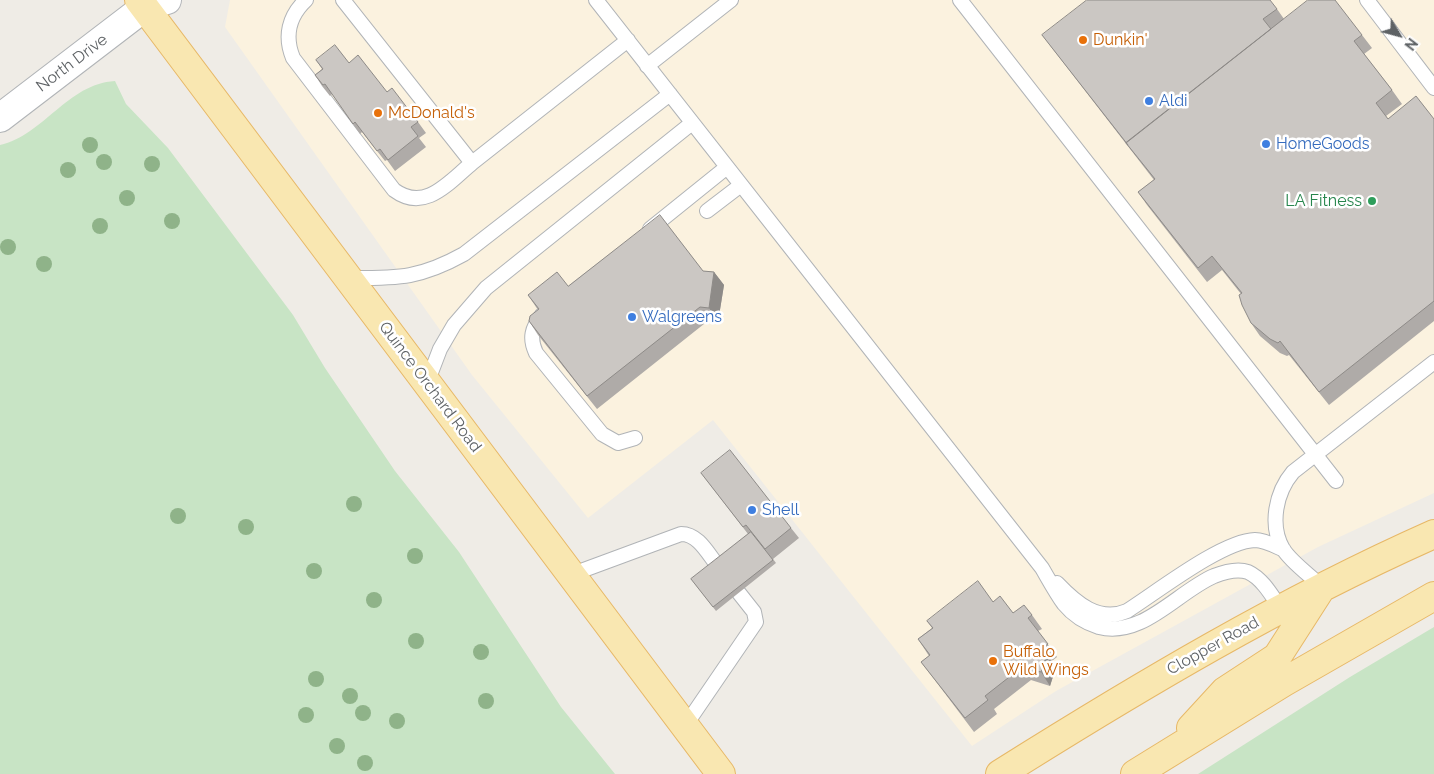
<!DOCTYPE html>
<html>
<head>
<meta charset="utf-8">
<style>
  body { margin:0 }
  #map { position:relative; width:1434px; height:774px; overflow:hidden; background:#efece6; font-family:Raleway,sans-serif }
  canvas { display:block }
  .north { position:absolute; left:1374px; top:10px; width:50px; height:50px; -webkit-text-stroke:4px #fff; paint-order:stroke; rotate:127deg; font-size:14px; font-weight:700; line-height:20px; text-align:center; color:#5e6265 }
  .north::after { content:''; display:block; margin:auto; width:18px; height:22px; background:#5e6265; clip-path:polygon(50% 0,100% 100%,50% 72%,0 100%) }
</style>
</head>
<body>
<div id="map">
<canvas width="1434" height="774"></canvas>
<div class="north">N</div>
</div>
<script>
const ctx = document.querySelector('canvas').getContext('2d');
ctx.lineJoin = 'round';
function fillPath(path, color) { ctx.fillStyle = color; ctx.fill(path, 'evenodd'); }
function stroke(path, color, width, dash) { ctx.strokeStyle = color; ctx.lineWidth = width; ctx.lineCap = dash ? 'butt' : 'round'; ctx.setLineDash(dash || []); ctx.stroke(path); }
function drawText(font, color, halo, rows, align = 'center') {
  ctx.font = font + ' Raleway,sans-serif'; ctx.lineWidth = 5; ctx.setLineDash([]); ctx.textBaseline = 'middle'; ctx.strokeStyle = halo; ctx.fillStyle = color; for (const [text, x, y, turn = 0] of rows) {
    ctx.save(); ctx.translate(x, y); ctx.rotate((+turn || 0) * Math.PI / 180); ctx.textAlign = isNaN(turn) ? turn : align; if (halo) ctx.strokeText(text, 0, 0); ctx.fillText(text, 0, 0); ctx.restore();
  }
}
const commercial = new Path2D(`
  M230,0H1434V493L1318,547L1056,691L972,746L713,420L588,518L472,375L225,27Z`);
const green = new Path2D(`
  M115,81L126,104L168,148L293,315L325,368L395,471L459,552L561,707L615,774H0V145C44,135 67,84 115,81Z
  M1434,627V774H1198L1350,677Z`);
const lane = new Path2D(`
  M306,0C289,16 284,36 293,58L394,190C425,213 449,182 472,163
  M343,0L472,163L628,40
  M596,0L1042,568C1049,580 1056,593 1064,604C1073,615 1086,623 1099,627C1143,638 1177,592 1214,576C1224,572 1237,568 1248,572C1263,579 1272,596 1281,609
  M960,0L1336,481
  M1367,0L1434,88
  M647,66L731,0
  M707,211L741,185
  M650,229L727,167
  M348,278C398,278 419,279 464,254L670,94
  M542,315C532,328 529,338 536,353L602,434L618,443L635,438
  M427,383L440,349L454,325L486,288L692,123
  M570,575L681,534C698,534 707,552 717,565
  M1057,583C1076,603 1099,623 1127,611C1157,592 1222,541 1255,540C1265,540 1275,546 1284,550
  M1322,587C1310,575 1292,563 1283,549C1269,525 1276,492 1293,472L1434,362
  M685,726L756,622L754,612L739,593`);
const street = new Path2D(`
  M0,118L145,7`);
const secondary = new Path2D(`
  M145,7L167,0`);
const primary = new Path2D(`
  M139,0L721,774
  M1191,728L1225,691L1277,657L1320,590
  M1000,774C1140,686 1283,601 1434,534
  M1135,774L1284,682L1434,596`);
const trees = [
  [90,145],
  [104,162],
  [152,164],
  [68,170],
  [127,198],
  [172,221],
  [100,226],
  [8,247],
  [44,264],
  [354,504],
  [178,516],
  [246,527],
  [415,556],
  [314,571],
  [374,600],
  [416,641],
  [481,652],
  [316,679],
  [350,696],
  [486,701],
  [363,713],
  [306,715],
  [397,721],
  [337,746],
  [365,763]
];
const wall = new Path2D(`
  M1277,9L1284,19L1362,35L1372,48L1364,54L1392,90L1402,104L1386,116L1388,119H1434V321L1329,405L1289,355L1287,356L1280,353L1260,336L1251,323L1241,294L1222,270L1207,282L1147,205L1138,192L1154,180L1042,35Z
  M316,60L349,63L387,92L418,122L426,133L419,138L426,147L395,171L387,160L385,161L362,132L360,134L332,94L330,96L322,86L315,75L322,69Z
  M703,271L714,272L724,285L718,322L709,320L597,409L538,335L529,321L538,310L528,295L568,286Z
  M701,473L791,528L799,538L773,559L776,563L716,611L691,579L748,534Z
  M993,602L1013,613L1032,615L1042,629L1038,631L1057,657L1052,661L1056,667L1050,686L1031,680L994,709L997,714L974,732L931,675L921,662L929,656L918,639L932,628L927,621Z`);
const shadedWall = new Path2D(`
  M714,272L724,285L718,322L709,308Z
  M1047,654L1056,667L1050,686L1041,672Z`);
const building = new Path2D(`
  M1087,0H1270L1277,9L1263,19L1271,29L1126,143L1128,145L1042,35Z
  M1308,0H1335L1362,35L1354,41L1392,90L1376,103L1388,119L1416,96L1434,119V301L1319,392L1280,341L1278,343L1270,339L1251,323L1242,305L1239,295L1242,293L1212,256L1198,268L1138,192L1155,179L1126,143Z
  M335,45L349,63L358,55L387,92L392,88L418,122L411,127L418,136L388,160L380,149L377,151L355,122L353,124L325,84L323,85L315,75L323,69L316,60Z
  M660,215L703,271L714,272L709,308L700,307L587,396L529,321L530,316L539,309L528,295L557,272L568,286Z
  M730,450L791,528L765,549L746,525L743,527L701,473Z
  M751,532L773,560L713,607L691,579Z
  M978,581L993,602L1000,596L1013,613L1024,605L1032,615L1028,618L1048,644L1039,651L1047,654L1041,672L1022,667L985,696L988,700L965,718L921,662L930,655L918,639L933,628L927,621Z`);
const markers = [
  [1083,40,5,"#e8710a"],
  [1149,101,5,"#3f7fe0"],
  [378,113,5,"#e8710a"],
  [1266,144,5,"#3f7fe0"],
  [1372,201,5,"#2e9e5b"],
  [632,317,5,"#3f7fe0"],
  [752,510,5,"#3f7fe0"],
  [993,661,5,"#e8710a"]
];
const foodNames = [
  ["Dunkin'",1093,40],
  ["McDonald's",388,113],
  ["Buffalo",1003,652],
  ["Wild Wings",1003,670]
];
const streetNames = [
  ["North Drive",72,63,-37],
  ["Quince Orchard Road",430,387,53],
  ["Clopper Road",1213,646,-29]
];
const shopNames = [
  ["Aldi",1159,101],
  ["HomeGoods",1276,144],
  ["Walgreens",642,317],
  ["Shell",762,510]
];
const leisureNames = [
  ["LA Fitness",1362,201]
];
fillPath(commercial, '#fbf2df');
fillPath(green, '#c8e4c5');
stroke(lane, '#b1b4b7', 16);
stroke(street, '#b1b4b7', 30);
stroke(secondary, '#b3b6ba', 30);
stroke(primary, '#e7b867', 30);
stroke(lane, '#fff', 14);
stroke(street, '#fff', 28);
stroke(secondary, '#fff', 28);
stroke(primary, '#f9e7b1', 28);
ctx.fillStyle = '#8fb389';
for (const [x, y] of trees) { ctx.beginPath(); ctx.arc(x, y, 8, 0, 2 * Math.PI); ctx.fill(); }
fillPath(wall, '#afaba8');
fillPath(shadedWall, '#8e8b88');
fillPath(building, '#cbc7c3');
stroke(building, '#8e8b88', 1);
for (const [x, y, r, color] of markers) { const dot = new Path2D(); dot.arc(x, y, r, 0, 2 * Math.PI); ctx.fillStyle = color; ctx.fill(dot); stroke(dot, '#fff', 2); }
drawText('16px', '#c56008', '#fff', foodNames, 'left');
drawText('16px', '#5e6265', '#fff', streetNames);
drawText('16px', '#366cbe', '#fff', shopNames, 'left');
drawText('16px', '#27864d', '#fff', leisureNames, 'right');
</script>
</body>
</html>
